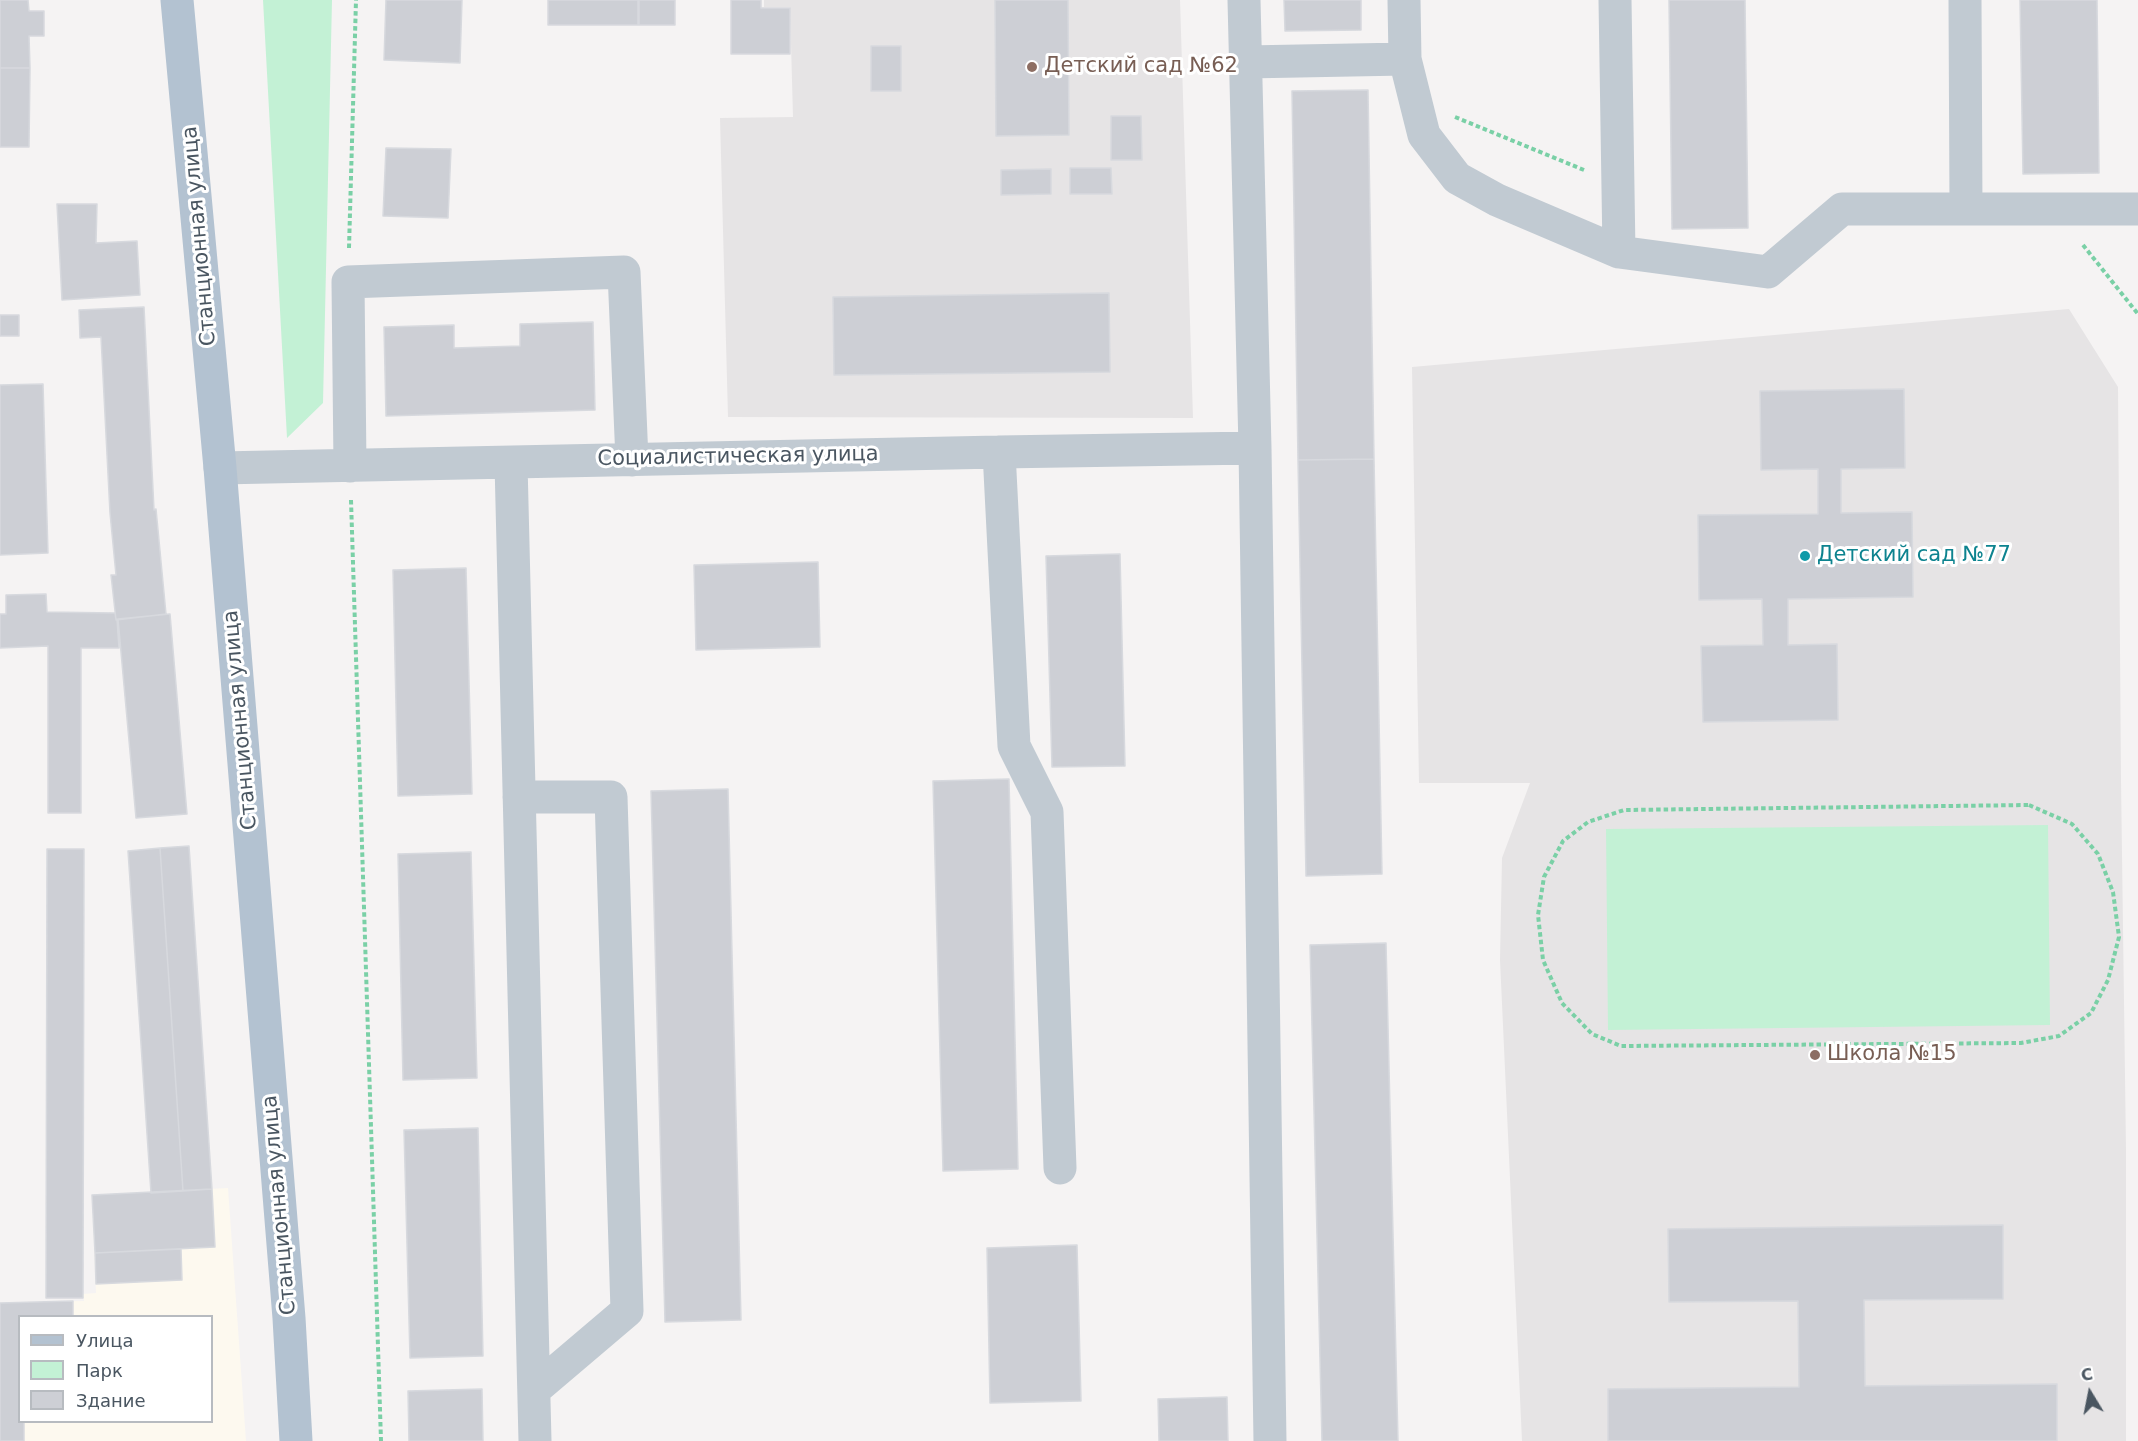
<!DOCTYPE html>
<html>
<head>
<meta charset="utf-8">
<style>
  body { margin:0 }
  #map { position:relative; width:2138px; height:1441px; overflow:hidden; background:#f5f3f3; font-family:"DejaVu Sans",sans-serif }
  canvas { display:block }
  .legend { position:absolute; left:18px; top:1315px; width:195px; height:108px; box-sizing:border-box; background:#fff; border:2px solid #b7bbc0; margin:0; padding:8px 10px; list-style:none; font-size:18px; color:#4a5661 }
  .legend li { display:flex; align-items:center; gap:12px; height:30px }
  .legend b { width:30px; border:2px solid #b7bbc0 }
  .north { position:absolute; left:2060px; top:1363px; width:60px; height:60px; -webkit-text-stroke:4px #fff; paint-order:stroke; rotate:350deg; font-size:16px; font-weight:700; line-height:24px; text-align:center; color:#4a5661 }
  .north::after { content:''; display:block; margin:auto; width:21px; height:27px; background:#4a5661; clip-path:polygon(50% 0,100% 100%,50% 72%,0 100%) }
</style>
</head>
<body>
<div id="map">
<canvas width="2138" height="1441"></canvas>
<ul class="legend">
<li><b style="height:8px;background:#b3c2d1"></b>Улица</li>
<li><b style="height:16px;background:#c3f1d5"></b>Парк</li>
<li><b style="height:16px;background:#cdcfd5"></b>Здание</li>
</ul>
<div class="north">С</div>
</div>
<script>
const ctx = document.querySelector('canvas').getContext('2d');
ctx.lineJoin = 'round';
function fillPath(path, color) { ctx.fillStyle = color; ctx.fill(path, 'evenodd'); }
function stroke(path, color, width, dash) { ctx.strokeStyle = color; ctx.lineWidth = width; ctx.lineCap = dash ? 'butt' : 'round'; ctx.setLineDash(dash || []); ctx.stroke(path); }
function drawText(font, color, halo, rows, align = 'center') {
  ctx.font = font + ' "DejaVu Sans",sans-serif'; ctx.lineWidth = 6; ctx.setLineDash([]); ctx.textBaseline = 'middle'; ctx.strokeStyle = halo; ctx.fillStyle = color; for (const [text, x, y, turn = 0] of rows) {
    ctx.save(); ctx.translate(x, y); ctx.rotate((+turn || 0) * Math.PI / 180); ctx.textAlign = isNaN(turn) ? turn : align; if (halo) ctx.strokeText(text, 0, 0); ctx.fillText(text, 0, 0); ctx.restore();
  }
}
const commercial = new Path2D(`
  M228,1188L246,1441H0V1303L84,1301L83,1294L96,1293L92,1195ZM20,1316H212V1422H20Z`);
const education = new Path2D(`
  M764,0H1180L1193,418L728,417L720,118L793,117L790,7H764Z
  M2069,309L2118,387L2121,780L2126,1150V1441H1522L1500,960L1502,858L1530,783H1419L1412,367Z`);
const green = new Path2D(`
  M263,0H332L323,403L287,438Z
  M2048,825L2050,1025L1608,1030L1606,829Z`);
const building = new Path2D(`
  M0,0H28L29,11H44V36H29L30,68H0Z
  M386,0H462L460,63L384,60Z
  M548,0H638V25H548Z
  M639,0H675V25H639Z
  M731,0H761V8H790V54H731Z
  M995,0H1068L1069,135L996,136Z
  M1284,0H1361V30L1285,31Z
  M1669,0H1745L1748,228L1672,229Z
  M2020,0H2097L2099,173L2023,174Z
  M871,46H901V91H871Z
  M0,68H30L29,147H0Z
  M1368,90L1374,459L1298,460L1292,91Z
  M1111,116H1141L1142,160H1111Z
  M386,148L451,149L448,218L383,216Z
  M1070,168H1111L1112,194H1070Z
  M1051,169V194L1001,195V170Z
  M57,204H97L96,243L137,241L140,295L62,300Z
  M1109,293L1110,372L834,375L833,297Z
  M144,307L154,510L156,509L166,614L116,620L111,575H116L110,513L101,337L80,338L79,310Z
  M0,315H19V336H0Z
  M593,322L595,410L386,416L384,327L454,325V348L520,346V324Z
  M43,384L48,553L0,555V385Z
  M1904,389L1905,468L1841,469V513L1912,512L1913,597L1788,599V645L1837,644L1838,720L1703,722L1701,646L1763,645L1762,599L1699,600L1698,515L1818,514V469L1761,470L1760,391Z
  M1374,459L1382,874L1306,876L1298,460Z
  M1120,554L1125,766L1052,767L1046,556Z
  M818,562L820,647L696,650L694,565Z
  M466,568L472,794L398,796L393,570Z
  M46,594L47,612L115,613L116,620L117,619L119,648H81V813H48V646L0,648V614H6V595Z
  M170,614L187,814L136,818L118,619Z
  M1009,779L1018,1169L943,1171L933,781Z
  M728,789L741,1320L665,1322L651,791Z
  M189,846L212,1189L183,1191L160,848Z
  M160,848L183,1191L151,1193L128,851Z
  M47,849H84L83,1298H46Z
  M471,852L477,1078L403,1080L398,854Z
  M1386,943L1398,1441H1322L1310,945Z
  M478,1128L483,1356L410,1358L404,1130Z
  M212,1189L215,1247L95,1253L92,1195Z
  M2003,1225V1299L1864,1300L1865,1386L2057,1384V1441H1608V1389L1799,1387L1798,1301L1669,1302L1668,1229Z
  M1077,1245L1081,1401L990,1403L987,1248Z
  M181,1249L182,1280L96,1284L95,1253Z
  M73,1301V1316H20V1422H24V1441H0V1303Z
  M482,1389L483,1441H409L408,1391Z
  M1227,1397L1228,1441H1159L1158,1399Z`);
const path = new Path2D(`
  M1455,117L1584,170
  M2083,245L2138,314
  M349,248L356,0
  M351,500L381,1441
  M2029,805L2072,824L2098,854L2113,892L2119,937L2108,980L2091,1013L2059,1036L2021,1043L1621,1046L1592,1034L1562,1003L1543,960L1538,915L1544,877L1563,841L1588,822L1624,810Z`);
const minor = new Path2D(`
  M1244,0L1255,448L1270,1441
  M1615,0L1619,252L1768,272L1842,209H1966
  M1965,0L1966,209H2138
  M1405,59L1424,135L1457,178L1497,200L1619,252
  M1246,62L1405,59L1404,0
  M999,452L1014,746L1047,812L1060,1168
  M511,463L535,1441
  M350,466L348,282L624,272L632,460
  M220,468L999,452L1255,448
  M519,797H611L627,1311L534,1390`);
const major = new Path2D(`
  M177,0L220,468L289,1318L296,1441`);
const markers = [
  [1032,67,6,"#8d6e63"],
  [1805,556,6,"#0f9aa8"],
  [1815,1055,6,"#8d6e63"]
];
const educationNames = [
  ["Детский сад №62",1044,67],
  ["Школа №15",1827,1055]
];
const streetNames = [
  ["Станционная улица",200,236,-95],
  ["Социалистическая улица",738,457,-1],
  ["Станционная улица",241,720,-95],
  ["Станционная улица",280,1205,-95]
];
const cultureNames = [
  ["Детский сад №77",1817,556]
];
fillPath(commercial, '#fdf9ef');
fillPath(education, '#e6e4e5');
fillPath(green, '#c3f1d5');
fillPath(building, '#cdcfd5');
stroke(building, '#d7d9de', 1.5);
stroke(path, '#7ad0a6', 4, [4.5, 3]);
stroke(minor, '#c1cad2', 33);
stroke(major, '#b3c2d1', 33);
for (const [x, y, r, color] of markers) { const dot = new Path2D(); dot.arc(x, y, r, 0, 2 * Math.PI); ctx.fillStyle = color; ctx.fill(dot); stroke(dot, '#fff', 2); }
drawText('21px', '#785e54', '#fff', educationNames, 'left');
drawText('21px', '#4a5661', '#fff', streetNames);
drawText('21px', '#0d838f', '#fff', cultureNames, 'left');
</script>
</body>
</html>
